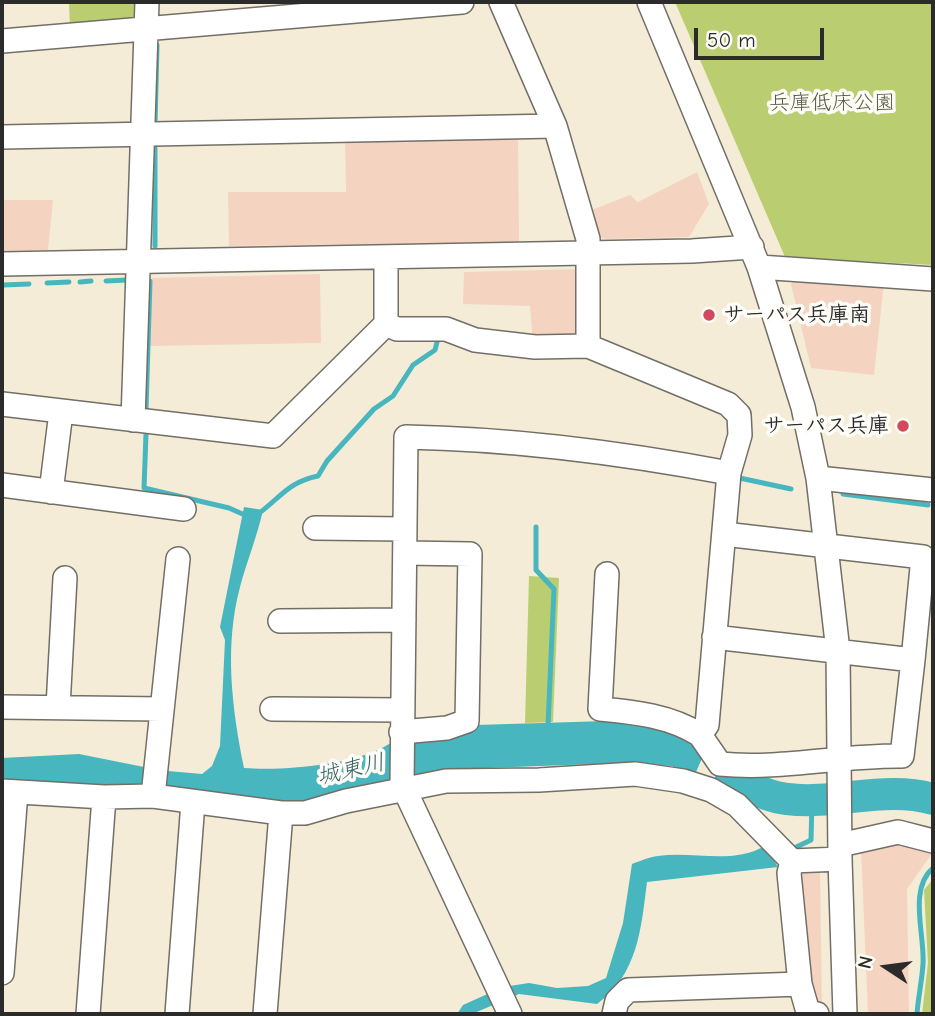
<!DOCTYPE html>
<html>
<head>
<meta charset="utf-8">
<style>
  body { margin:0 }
  #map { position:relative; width:935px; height:1016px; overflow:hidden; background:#f5ecd7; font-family:"Comic Neue",sans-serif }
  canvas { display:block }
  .frame { position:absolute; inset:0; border:4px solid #2b2b2b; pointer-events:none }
  .north { position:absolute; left:851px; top:932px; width:70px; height:70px; -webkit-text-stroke:5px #fdfcf7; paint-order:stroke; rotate:283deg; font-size:19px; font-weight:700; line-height:28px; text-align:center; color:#2b2b2b }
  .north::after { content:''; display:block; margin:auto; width:24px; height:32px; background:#2b2b2b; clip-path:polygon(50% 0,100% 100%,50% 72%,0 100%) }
  .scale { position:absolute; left:694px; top:28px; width:130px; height:32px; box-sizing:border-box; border:4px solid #2b2b2b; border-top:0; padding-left:9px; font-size:21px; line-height:24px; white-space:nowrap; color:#2b2b2b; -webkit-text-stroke:5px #fdfcf7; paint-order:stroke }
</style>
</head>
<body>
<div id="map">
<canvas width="935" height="1016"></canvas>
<div class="frame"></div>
<div class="north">N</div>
<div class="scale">50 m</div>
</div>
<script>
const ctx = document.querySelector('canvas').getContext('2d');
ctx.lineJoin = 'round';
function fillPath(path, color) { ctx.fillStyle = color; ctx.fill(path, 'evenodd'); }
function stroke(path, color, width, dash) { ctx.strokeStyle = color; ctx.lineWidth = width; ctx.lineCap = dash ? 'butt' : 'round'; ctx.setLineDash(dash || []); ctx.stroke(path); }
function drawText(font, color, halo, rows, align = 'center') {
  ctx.font = font + ' "Comic Neue","Klee One",sans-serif'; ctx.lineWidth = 7; ctx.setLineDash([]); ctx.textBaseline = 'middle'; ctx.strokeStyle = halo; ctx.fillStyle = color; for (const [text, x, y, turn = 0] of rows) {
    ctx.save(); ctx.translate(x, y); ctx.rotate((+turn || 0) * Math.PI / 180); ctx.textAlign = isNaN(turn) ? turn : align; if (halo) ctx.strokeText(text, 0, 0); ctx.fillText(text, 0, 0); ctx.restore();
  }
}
const built = new Path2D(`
  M518,135L519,242L229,246L228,192H346L345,138Z
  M697,172L709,204L689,237L605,239L595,234L589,211L630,195L638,202Z
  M2,200H53L48,250L2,251Z
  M579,269L582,335L533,342L530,306L463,304L464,272Z
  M320,274L321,343L150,346L152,278Z
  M797,275L884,282L874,375L811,368L791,284Z
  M904,840L933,852L907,889L909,1014H868L861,849Z
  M799,869L820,870L822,1009L814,1006L804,978Z`);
const green = new Path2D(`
  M69,2H140L139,23L70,29Z
  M675,2H933V265L785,257Z
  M529,576L559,578L553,722L525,723Z
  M933,879V1014H922L928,963L924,890Z`);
const water = new Path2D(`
  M244,507L263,510C257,537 247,561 240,587C224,647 232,709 244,768C284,771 356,765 389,744L398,746L416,738L476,725L639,720L688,738L703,756L693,779L672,766L622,763L458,769L409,775L303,805L166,791L168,771L202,774L212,766L220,746L225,640L220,627Z
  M79,754L149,768V789L2,779V758Z
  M911,782L933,791V812L893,803L866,805L865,791Z
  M765,846L778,867L647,882C641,929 638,974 597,1004L519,994L472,1014H457L463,1005L503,987L529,983L557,988L588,986L606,978L623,923L632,864C640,861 649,857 658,856C695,851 731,865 765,846Z`);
const stream = new Path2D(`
  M155,126L157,45
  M155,148V246
  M106,281L127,280
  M80,282L91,281
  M47,283L69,282
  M3,285L29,284
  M146,409L150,281
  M146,434L144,488L229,508L247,516
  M735,477L791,489
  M843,494L928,505
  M258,514C280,498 288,482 318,476L327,461L374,409L393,396L413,365L435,350L439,334
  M536,527V570L554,589L548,726
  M790,850L811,840L812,801
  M917,1014C918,998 922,981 923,964C925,935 908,889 933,868`);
const river = new Path2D(`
  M731,778C748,786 767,797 787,799C836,805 886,785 933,799`);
const minor = new Path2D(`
  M501,2L555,126L588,239V346
  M649,2L759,267L803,407L818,478L838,651L840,859L845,1014
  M2,41L462,2
  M2,137L555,126
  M2,264L692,251L752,247
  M759,267L933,279
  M386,324L397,329H446L475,340L535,347L588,346L728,404L739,415L740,435L729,473L707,725L700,735L720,764C780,770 842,755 902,756L913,660
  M2,404L273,436L386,324V258
  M133,420L147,2
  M818,478L933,490
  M2,485L184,509
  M51,492L61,412
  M315,528L405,529
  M607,574L600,709C634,712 671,716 700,735
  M280,621L404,620
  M714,637L913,660L923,557L724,534
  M2,707L162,709
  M58,707L65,578
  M272,709L401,710
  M401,732L447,728L467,721L470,554L405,553
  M2,791L104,797L153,796L281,813H305L346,801L446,781L539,780L635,774L683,781L711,790L737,805L792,861L840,859
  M153,796L178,559
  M840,845L898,832L933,841
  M792,861L789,873L800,984L808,1012L817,1014
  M2,973L16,792
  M88,1014L104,797
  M177,1014L193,802
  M265,1014L281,813
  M510,1014L402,784L406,437C514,439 623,453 729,473
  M614,1014L617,1001L628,990L800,984`);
const markers = [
  [709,315,7,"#d1495b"],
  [903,426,7,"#d1495b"]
];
const parkNames = [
  ["兵庫低床公園",832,103]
];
const poiNames = [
  ["サーパス兵庫南",723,315],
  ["サーパス兵庫",889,426,"right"]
];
const waterNames = [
  ["城東川",351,770,-13]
];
fillPath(built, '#f4d3c1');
fillPath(green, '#bace71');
fillPath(water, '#47b6be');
stroke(stream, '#47b6be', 5);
stroke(river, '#47b6be', 32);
stroke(minor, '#726f67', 26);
stroke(minor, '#fff', 23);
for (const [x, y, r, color] of markers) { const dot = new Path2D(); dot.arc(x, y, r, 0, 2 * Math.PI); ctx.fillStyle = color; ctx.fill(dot); stroke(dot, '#fdfcf7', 2.5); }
drawText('21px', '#565c40', '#fdfcf7', parkNames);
drawText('bold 21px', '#2b2b2b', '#fdfcf7', poiNames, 'left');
drawText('italic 23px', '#366366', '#fdfcf7', waterNames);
</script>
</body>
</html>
